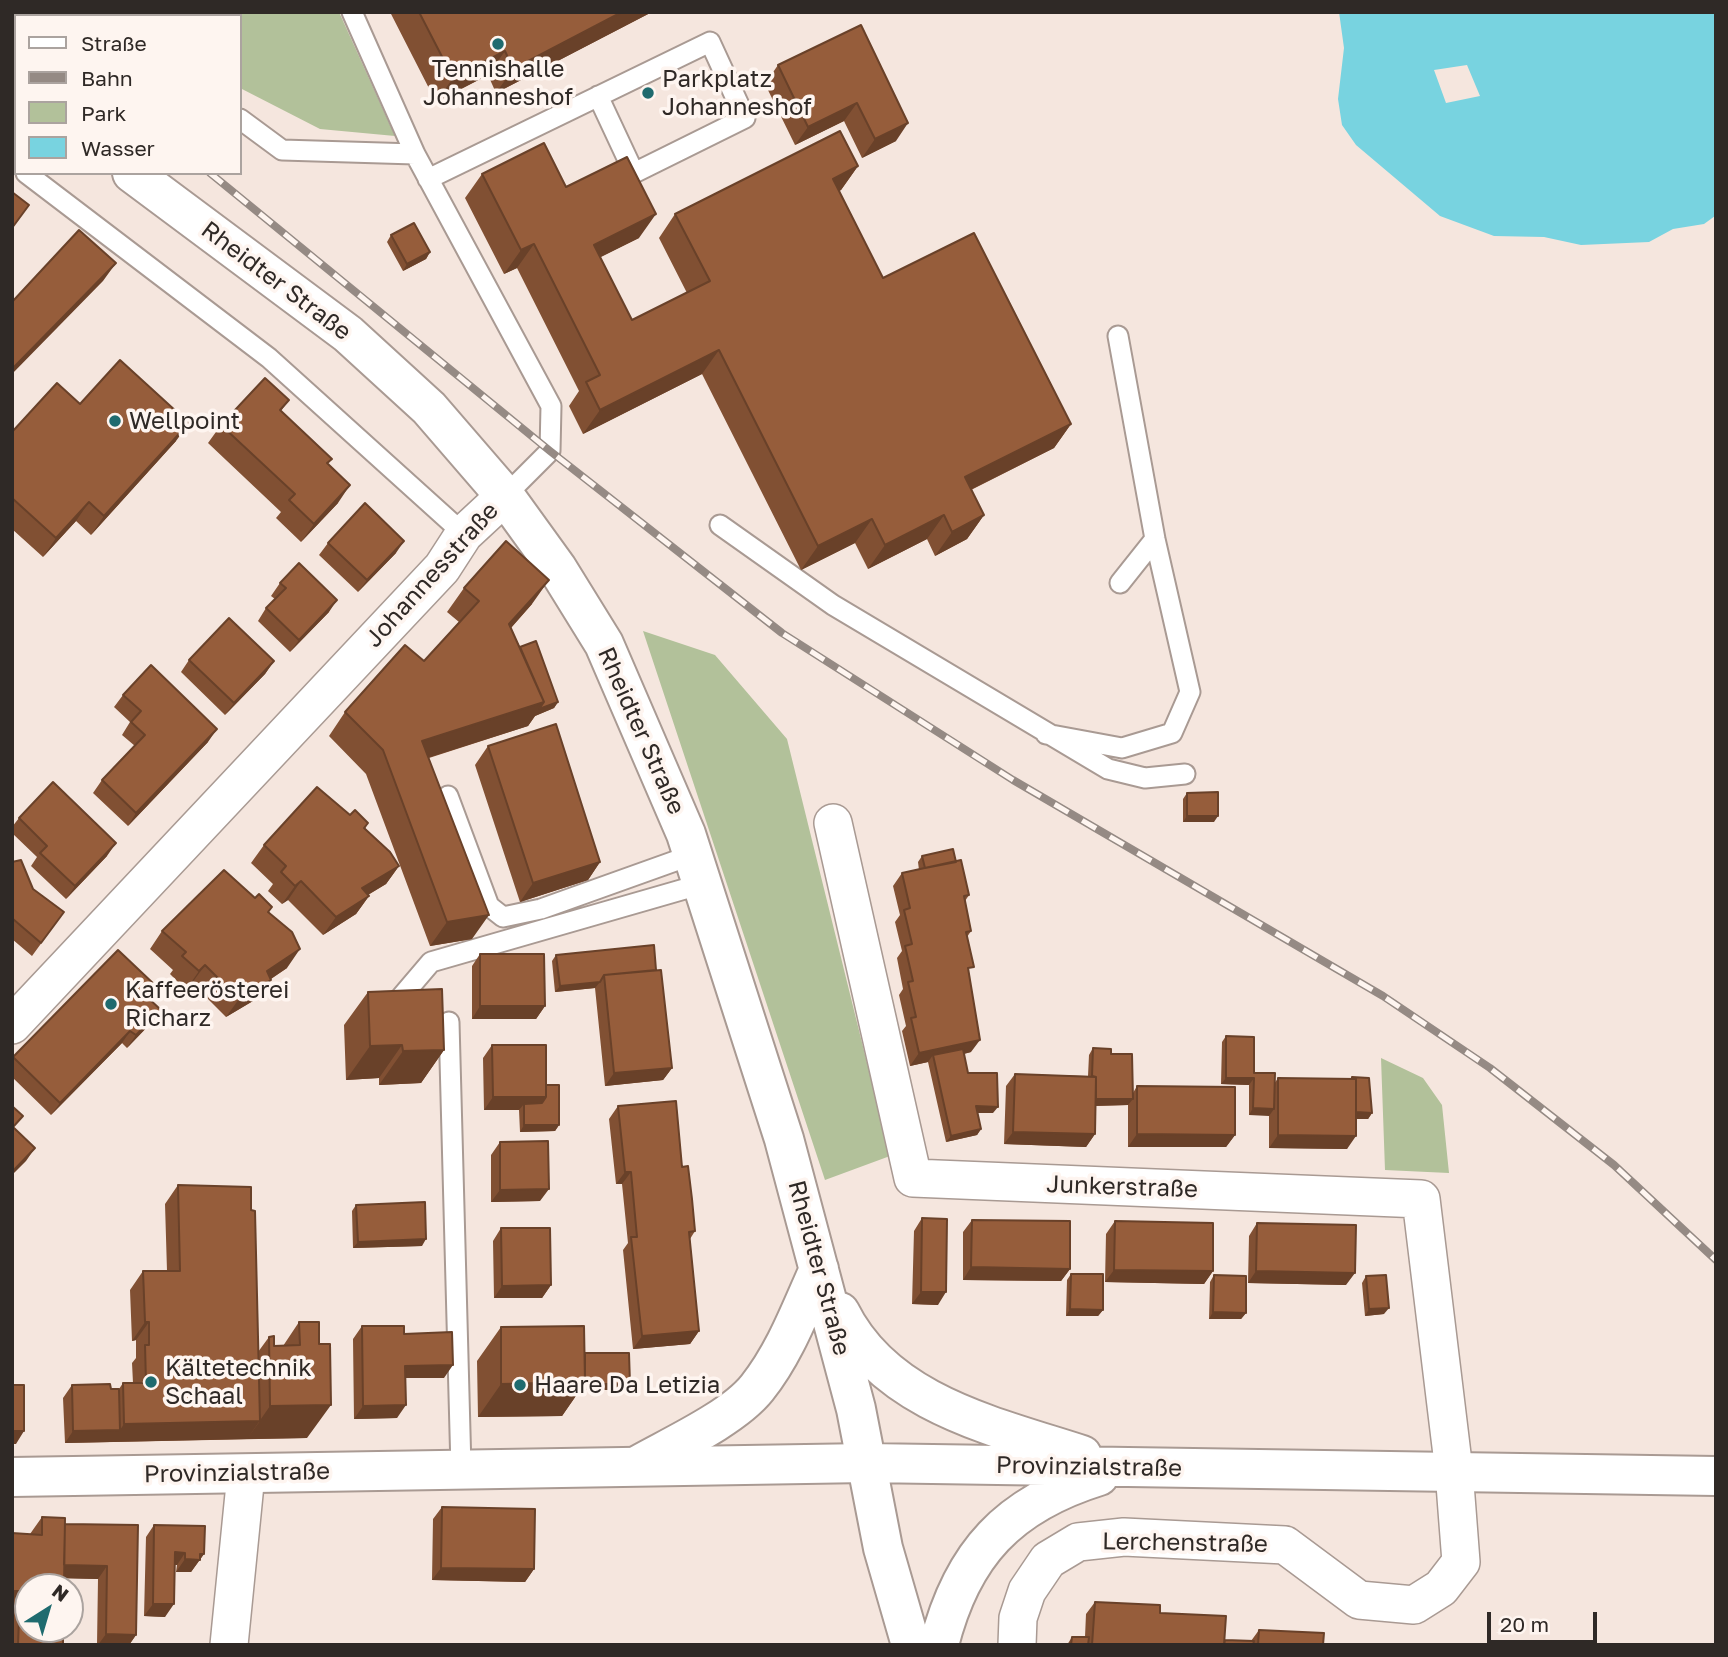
<!DOCTYPE html>
<html>
<head>
<meta charset="utf-8">
<style>
  body { margin:0 }
  #map { position:relative; width:1728px; height:1657px; overflow:hidden; background:#f5e6de; font-family:"Golos Text",sans-serif }
  canvas { display:block }
  .frame { position:absolute; inset:0; border:14px solid #2f2926; pointer-events:none }
  .legend { position:absolute; left:14px; top:14px; width:228px; height:161px; box-sizing:border-box; background:#fef5f0; border:2px solid #aba39f; margin:0; padding:9px 12px; list-style:none; font-size:21px; color:#2f2926 }
  .legend li { display:flex; align-items:center; gap:14px; height:35px }
  .legend b { width:35px; border:2px solid #aba39f }
  .north { position:absolute; left:14px; top:1573px; width:70px; height:70px; box-sizing:border-box; background:#fef5f0; border:2px solid #aba39f; border-radius:50%; rotate:37deg; font-size:19px; font-weight:700; line-height:28px; text-align:center; color:#2f2926 }
  .north::after { content:''; display:block; margin:auto; width:24px; height:32px; background:#1f6b6f; clip-path:polygon(50% 0,100% 100%,50% 72%,0 100%) }
  .scale { position:absolute; left:1487px; top:1612px; width:110px; height:32px; box-sizing:border-box; border:4px solid #2f2926; border-top:0; padding-left:9px; font-size:21px; line-height:24px; white-space:nowrap; color:#2f2926; -webkit-text-stroke:5px #fef5f0; paint-order:stroke }
</style>
</head>
<body>
<div id="map">
<canvas width="1728" height="1657"></canvas>
<div class="frame"></div>
<ul class="legend">
<li><b style="height:9px;background:#fff"></b>Straße</li>
<li><b style="height:9px;background:#958a84"></b>Bahn</li>
<li><b style="height:19px;background:#b2c19a"></b>Park</li>
<li><b style="height:19px;background:#78d3e0"></b>Wasser</li>
</ul>
<div class="north">N</div>
<div class="scale">20 m</div>
</div>
<script>
const ctx = document.querySelector('canvas').getContext('2d');
ctx.lineJoin = 'round';
function fillPath(path, color) { ctx.fillStyle = color; ctx.fill(path, 'evenodd'); }
function stroke(path, color, width, dash) { ctx.strokeStyle = color; ctx.lineWidth = width; ctx.lineCap = dash ? 'butt' : 'round'; ctx.setLineDash(dash || []); ctx.stroke(path); }
function drawText(font, color, halo, rows, align = 'center') {
  ctx.font = font + ' "Golos Text",sans-serif'; ctx.lineWidth = 7; ctx.setLineDash([]); ctx.textBaseline = 'middle'; ctx.strokeStyle = halo; ctx.fillStyle = color; for (const [text, x, y, turn = 0] of rows) {
    ctx.save(); ctx.translate(x, y); ctx.rotate((+turn || 0) * Math.PI / 180); ctx.textAlign = isNaN(turn) ? turn : align; if (halo) ctx.strokeText(text, 0, 0); ctx.fillText(text, 0, 0); ctx.restore();
  }
}
const green = new Path2D(`
  M166,12H339L395,136L320,129L240,88V16H169Z
  M643,631L715,655L787,739L890,1156L825,1180Z
  M1381,1058L1423,1078L1442,1105L1449,1173L1385,1170Z`);
const water = new Path2D(`
  M1339,12H1716L1715,216L1704,224L1673,229L1649,242L1581,245L1544,237L1494,236L1440,216L1356,145L1342,125L1338,99L1344,48ZM1467,65L1480,96L1446,103L1434,70Z`);
const service = new Path2D(`
  M96,12L101,16
  M352,12L415,154L551,406L550,451L505,496
  M240,119L282,150L415,154
  M26,173L269,358L464,534
  M428,179L710,42L745,118L634,173L598,96
  M720,525L833,605L1108,769L1145,778L1185,774
  M1120,583L1155,539
  M1046,734L1122,748L1172,733L1190,692L1155,539L1118,336
  M448,796L489,906L503,917L541,909L692,855
  M391,1009L431,962L702,884
  M449,1022L461,1469`);
const minor = new Path2D(`
  M833,823L913,1178L1421,1199L1454,1471L1461,1562L1441,1588L1414,1605L1359,1600L1285,1545L1124,1537L1078,1542L1048,1560L1027,1591L1018,1618L1017,1645
  M12,1025L442,568L464,534L505,496
  M229,1645L246,1474`);
const tertiary = new Path2D(`
  M12,1477L867,1463`);
const secondary = new Path2D(`
  M12,86L16,88
  M132,173L348,334L429,408L505,496L557,568L604,644L686,834L784,1139L856,1409L883,1548L911,1645
  M840,1312C885,1403 993,1426 1082,1455
  M867,1463L1716,1476
  M640,1464C674,1445 733,1418 757,1388C785,1353 801,1309 819,1269
  M939,1645C962,1553 1009,1504 1099,1476`);
const rail = new Path2D(`
  M12,18L16,21
  M210,173L550,451L782,633L1013,780L1383,996L1490,1068L1614,1165L1716,1260`);
const wall = new Path2D(`
  M390,12H652L496,93L488,75L436,102Z
  M861,25L896,141L862,158L844,121L795,145L765,84L778,65Z
  M858,166L841,190L839,191L883,278L1071,424L1054,448L971,490L984,515L967,539L935,556L927,539L868,569L855,543L801,570L702,374L583,434L569,406L579,391L517,268L504,274L465,198L482,174L566,187L639,238L600,257L632,320L687,293L659,238L675,214Z
  M391,235L430,252L426,259L403,271L387,242Z
  M289,400L281,411L332,459L328,464L338,503L301,542L276,518L281,512L208,443L221,425Z
  M80,404L176,441L91,535L76,521L43,557L12,529V432Z
  M328,543L396,553L358,592L319,555Z
  M280,583L329,612L290,652L258,621L266,608L275,599L271,596Z
  M464,588L532,604L511,628L520,647L558,702L554,708L535,716L528,726L429,758L472,939L430,946L366,774L329,736L345,712L424,661L459,622L447,612Z
  M189,660L274,661L265,674L225,715L181,672Z
  M123,695L208,742L128,826L93,793L102,780L135,746L122,735L130,722L114,707Z
  M488,746L600,862L588,880L520,902L475,765Z
  M1187,793L1214,822H1183V799Z
  M350,815L368,823L365,829L399,866L386,884L368,895L369,896L356,914L323,935L288,900L282,904L268,891L273,884L251,863L264,845Z
  M19,818L107,856L66,899L31,866L37,857L12,833V827Z
  M922,856L956,862L969,895L965,901L971,931L967,937L969,974L971,1052L964,1054L968,1073L993,1113H977L981,1129L977,1135L946,1142L928,1062L910,1066L902,1031L906,1026L899,995L903,989L897,958L902,951L895,922L900,915L893,886L902,873L919,870L918,862Z
  M12,862L33,889L64,912L32,956L12,939Z
  M255,898L272,907L269,912L287,968L271,979V980L258,998L226,1017L192,983L186,990L170,974L173,970L150,949L162,931Z
  M118,950L148,997L161,1010L152,1022L127,1048L122,1043L51,1115L12,1077V1059Z
  M480,954L545,1006L536,1019H472V966Z
  M556,955L656,970L672,1068L663,1080L605,1086L595,988L555,992L552,961Z
  M368,992L444,1050L421,1083L379,1085V1078L346,1080L344,1025Z
  M1226,1036L1254,1073L1274,1084L1278,1078L1351,1079L1352,1077L1372,1113L1368,1119H1356L1347,1149L1269,1148V1115H1249V1085L1221,1084L1222,1042Z
  M492,1045L546,1085L559,1125L555,1131L520,1132L519,1110H484L483,1058Z
  M1093,1048L1111,1054L1133,1093L1137,1086L1235,1135L1226,1147H1128V1105L1096,1106L1095,1134L1086,1147L1004,1144L1006,1086L1015,1074L1088,1076L1089,1055Z
  M618,1106L682,1167L695,1231L690,1239L699,1331L690,1344L633,1349L623,1250L628,1243L622,1184H616L609,1119Z
  M500,1142L540,1201L491,1202V1155Z
  M178,1185L258,1352L269,1337L274,1346H283L299,1322L307,1438L65,1443L63,1398L72,1385L119,1389L123,1383H133L132,1363L136,1358V1340L132,1341L130,1290L143,1271H167L165,1204Z
  M356,1205L422,1246L353,1248L352,1211Z
  M922,1218L938,1305L912,1304L914,1231Z
  M972,1220L1070,1269L1061,1281L963,1280V1232Z
  M1115,1221L1213,1271L1204,1284L1105,1282L1106,1234Z
  M1257,1223L1346,1285L1248,1283L1249,1236Z
  M501,1228L551,1285L542,1298H494L493,1241Z
  M1071,1274L1103,1310L1098,1316H1066L1067,1280Z
  M1214,1275L1246,1313L1241,1319H1209L1210,1282Z
  M1366,1276L1384,1314L1365,1316L1362,1283Z
  M362,1326L404,1334L444,1378H405L397,1418L354,1419L353,1339Z
  M501,1327L585,1353L630,1384L626,1390H580L562,1416L478,1417L477,1361Z
  M442,1507L534,1569L525,1582L432,1580L433,1519Z
  M42,1517L65,1524L138,1525L136,1635L129,1645H97L98,1579L64,1578L63,1645H12V1533L30,1534Z
  M154,1525L204,1554L191,1572H176L177,1565H174L165,1617L144,1616L146,1537Z
  M1095,1602L1160,1613L1225,1640L1251,1641L1259,1630L1323,1645H1067L1072,1637H1085L1086,1614Z`);
const shadedWall = new Path2D(`
  M622,12H652L496,93L513,69Z
  M505,51L488,75L436,102L453,78Z
  M857,103L844,121L795,145L808,127Z
  M908,123L896,141L862,158L875,139Z
  M858,166L841,190L816,203L833,179Z
  M656,214L639,238L577,269L594,245Z
  M534,244L517,268L504,274L521,250Z
  M430,252L426,259L403,271L407,264Z
  M116,263L103,281L12,374V369Z
  M719,350L702,374L583,434L600,410Z
  M189,423L176,441L91,535L104,516Z
  M1071,424L1054,448L948,501L965,477Z
  M350,485L338,503L301,542L314,524Z
  M89,502L76,521L43,557L56,538Z
  M944,515L927,539L868,569L885,545Z
  M984,515L967,539L935,556L952,532Z
  M872,519L855,543L801,570L818,546Z
  M404,541L396,553L358,592L367,580Z
  M549,580L532,604L493,648L509,624Z
  M337,600L329,612L290,652L299,640Z
  M274,661L265,674L225,715L234,703Z
  M544,702H558L554,708L535,716L528,726L405,765L422,741Z
  M217,729L208,742L128,826L136,813Z
  M1187,816H1218L1214,822H1183Z
  M116,843L107,856L66,899L75,886Z
  M600,862L588,880L520,902L533,883Z
  M399,866L386,884L349,906L362,888Z
  M301,881L288,900L282,904L295,886Z
  M369,896L356,914L323,935L336,917Z
  M489,915L472,939L430,946L447,922Z
  M300,949L287,968L254,990L267,971Z
  M205,965L192,983L186,990L199,971Z
  M271,980L258,998L226,1017L239,999Z
  M600,982L595,988L555,992L560,986Z
  M480,1006H545L536,1019H472Z
  M161,1010L152,1022L127,1048L136,1035Z
  M130,1031L122,1043L51,1115L60,1103Z
  M980,1040L971,1052L934,1061L933,1055L928,1062L910,1066L919,1053Z
  M402,1045L379,1078L346,1080L370,1046Z
  M444,1050L421,1083L379,1085L403,1051Z
  M672,1068L663,1080L605,1086L614,1073Z
  M1226,1078H1254L1249,1085L1221,1084Z
  M493,1097H546L537,1110L524,1104L519,1110H484Z
  M1133,1099L1128,1105L1087,1106L1092,1100Z
  M976,1106L998,1107L993,1113H971Z
  M1253,1108L1274,1109L1269,1116L1249,1115Z
  M1352,1112L1372,1113L1368,1119H1347Z
  M524,1125H559L555,1131L520,1132Z
  M981,1129L977,1135L946,1142L951,1136Z
  M1013,1132L1095,1134L1086,1147L1004,1144Z
  M1137,1134L1235,1135L1226,1147H1128Z
  M1278,1135L1356,1136L1347,1149L1269,1148Z
  M35,1148L26,1161L12,1175V1172Z
  M625,1172H631L622,1184H616Z
  M549,1189L540,1201L491,1202L500,1190Z
  M426,1239L422,1246L353,1248L358,1242Z
  M971,1267L1070,1269L1061,1281L963,1280Z
  M1114,1270L1213,1271L1204,1284L1105,1282Z
  M1256,1271L1355,1273L1346,1285L1248,1283Z
  M551,1285L542,1298H494L502,1286Z
  M921,1292H946L938,1305L912,1304Z
  M1389,1308L1384,1314L1365,1316L1369,1309Z
  M1070,1309L1103,1310L1098,1316H1066Z
  M1213,1312L1246,1313L1241,1319H1209Z
  M145,1322H149L136,1340L132,1341Z
  M699,1331L690,1344L633,1349L642,1336Z
  M453,1365L444,1378H396L405,1366Z
  M585,1382L630,1384L626,1390H580L562,1416L478,1417L501,1384Z
  M331,1405L307,1438L247,1439L270,1406Z
  M406,1405L397,1418L354,1419L363,1406Z
  M260,1421L247,1439L65,1443L73,1431L120,1430L124,1424Z
  M12,1431H24L16,1444H12Z
  M175,1552L185,1553L177,1565H166Z
  M200,1554H204L191,1572H176L185,1559Z
  M61,1565L107,1566L98,1579L52,1578Z
  M441,1568L534,1569L525,1582L432,1580Z
  M12,1591H20L12,1602Z
  M153,1604H174L165,1617L144,1616Z
  M106,1634L136,1635L129,1645H98Z`);
const building = new Path2D(`
  M419,12H622L513,69L505,51L453,78Z
  M861,25L908,123L875,139L857,103L808,127L778,65Z
  M840,131L858,166L833,179L883,278L974,233L1071,424L965,477L984,515L952,532L944,515L885,545L872,519L818,546L719,350L600,410L586,382L600,375L534,244L521,250L482,174L544,143L566,187L627,157L656,214L594,245L632,320L710,281L675,214Z
  M12,192L29,205L12,228Z
  M414,223L430,252L407,264L391,235Z
  M79,230L116,263L12,369V302Z
  M120,360L189,423L104,516L89,502L56,538L12,498V432L57,383L80,404Z
  M265,378L289,400L280,410L332,459L327,463L350,485L314,524L289,500L295,494L221,425Z
  M365,503L404,541L367,580L328,543Z
  M506,541L549,580L509,624L544,702L422,741L489,915L447,922L383,750L345,712L405,645L424,661L479,601L464,588Z
  M299,563L337,600L299,640L266,608L286,588L280,583Z
  M229,618L274,661L234,703L189,660Z
  M536,641L558,702L539,709L544,702L520,647Z
  M151,665L217,729L136,813L102,780L145,735L131,722L141,711L123,695Z
  M556,724L600,862L533,883L488,746Z
  M53,782L116,843L75,886L40,853L47,846L19,818Z
  M317,787L350,815L355,810L368,823L364,828L390,852L399,866L362,888L369,896L336,917L301,881L295,886L281,872L286,866L264,845Z
  M1218,792V816H1187V793Z
  M953,849L956,862L925,868L922,856Z
  M21,860L33,889L64,912L41,943L13,919L12,917V862Z
  M961,860L969,895L964,896L971,931L966,932L974,967L968,968L980,1040L919,1053L911,1018L916,1017L908,982L913,981L905,946L912,944L904,910L910,908L902,873Z
  M224,870L255,898L259,894L272,907L268,912L292,932L300,949L267,971L271,980L239,999L205,965L199,971L182,956L186,952L162,931Z
  M654,945L656,970L604,975L600,982L560,986L556,955Z
  M118,950L156,986L146,996L161,1010L136,1035L130,1031L60,1103L13,1057Z
  M480,954H544L545,1006H480Z
  M661,970L672,1068L614,1073L604,975Z
  M442,989L444,1050L403,1051L402,1045L370,1046L368,992Z
  M1226,1036L1254,1037V1073H1275L1274,1109L1253,1108L1254,1078H1226Z
  M492,1045H546V1097H493Z
  M1093,1048L1111,1049V1054H1132L1133,1099H1096V1077L1092,1076Z
  M963,1049L968,1073H997L998,1107L976,1106L981,1129L951,1136L933,1055Z
  M1015,1074L1096,1077L1095,1134L1013,1132Z
  M1352,1077L1369,1078L1372,1113L1356,1112V1079H1352Z
  M1278,1078L1356,1079V1136L1278,1135Z
  M546,1085H559V1125H524V1104L542,1103L546,1097Z
  M1137,1086L1235,1087V1135L1137,1134Z
  M676,1101L682,1167L688,1166L692,1199L695,1231L689,1232L699,1331L642,1336L631,1237H637L631,1172H625L618,1106Z
  M12,1106L23,1116L13,1127L35,1148L12,1172Z
  M548,1141L549,1189L500,1190V1142Z
  M178,1185L251,1187V1210L255,1211L260,1421L124,1424L123,1383H146L145,1345H149V1322H145L143,1271H180Z
  M425,1202L426,1239L358,1242L356,1205Z
  M922,1218L947,1219L946,1292H921Z
  M972,1220L1070,1221V1269L971,1267Z
  M1115,1221L1213,1223V1271L1114,1270Z
  M1257,1223L1356,1225L1355,1273L1256,1271Z
  M501,1228H550L551,1285L502,1286Z
  M1071,1274H1103V1310L1070,1309Z
  M1214,1275L1246,1276V1313L1213,1312Z
  M1386,1275L1389,1308L1369,1309L1366,1276Z
  M299,1322H319V1344H330L331,1405L270,1406L269,1337L274,1336V1346L300,1345Z
  M362,1326H404V1334L452,1332L453,1365L405,1366L406,1405L363,1406Z
  M584,1326L585,1382L501,1384V1327Z
  M585,1353H629L630,1384H584L585,1382Z
  M110,1384L111,1389H119L120,1430L73,1431L72,1385Z
  M12,1385H24V1431H12Z
  M442,1507L535,1509L534,1569L441,1568Z
  M42,1517L65,1518L64,1587H28V1629H63V1645H18L20,1591H12V1533L42,1535Z
  M65,1524L138,1525L136,1635L106,1634L107,1566L64,1565Z
  M154,1525L205,1526L204,1554H200V1560L185,1559V1553L175,1552L174,1604H153Z
  M1095,1602L1160,1605V1613L1226,1616L1224,1645H1092Z
  M1259,1630L1324,1633L1323,1645H1258Z
  M1072,1637H1089L1088,1645H1071Z
  M1225,1640L1254,1641L1253,1645H1224Z`);
const markers = [
  [498,44,7,"#1f6b6f"],
  [648,93,7,"#1f6b6f"],
  [115,421,7,"#1f6b6f"],
  [111,1004,7,"#1f6b6f"],
  [151,1382,7,"#1f6b6f"],
  [520,1385,7,"#1f6b6f"]
];
const poiNames = [
  ["Tennishalle",498,69,"center"],
  ["Johanneshof",498,97,"center"],
  ["Parkplatz",662,79],
  ["Johanneshof",662,107],
  ["Wellpoint",129,421],
  ["Kaffeerösterei",125,990],
  ["Richarz",125,1018],
  ["Kältetechnik",165,1368],
  ["Schaal",165,1396],
  ["Haare Da Letizia",534,1385]
];
const streetNames = [
  ["Rheidter Straße",276,281,37],
  ["Johannesstraße",432,575,-48],
  ["Rheidter Straße",641,731,66],
  ["Junkerstraße",1122,1187,2],
  ["Rheidter Straße",819,1268,75],
  ["Provinzialstraße",1089,1467,1],
  ["Provinzialstraße",237,1473,-1],
  ["Lerchenstraße",1185,1543,1]
];
fillPath(green, '#b2c19a');
fillPath(water, '#78d3e0');
stroke(service, '#a99a93', 23);
stroke(minor, '#a99a93', 40);
stroke(tertiary, '#a99a93', 42);
stroke(secondary, '#a99a93', 42);
stroke(service, '#fff', 19);
stroke(minor, '#fff', 37);
stroke(tertiary, '#fff', 38);
stroke(secondary, '#fff', 38);
stroke(rail, '#958a84', 8);
stroke(rail, '#fef5f0', 5, [16]);
fillPath(wall, '#815033');
fillPath(shadedWall, '#694129');
fillPath(building, '#965d3b');
stroke(building, '#694129', 2);
for (const [x, y, r, color] of markers) { const dot = new Path2D(); dot.arc(x, y, r, 0, 2 * Math.PI); ctx.fillStyle = color; ctx.fill(dot); stroke(dot, '#fef5f0', 2.5); }
drawText('24px', '#2f2926', '#fef5f0', poiNames, 'left');
drawText('24px', '#2f2926', '#fef5f0', streetNames);
</script>
</body>
</html>
